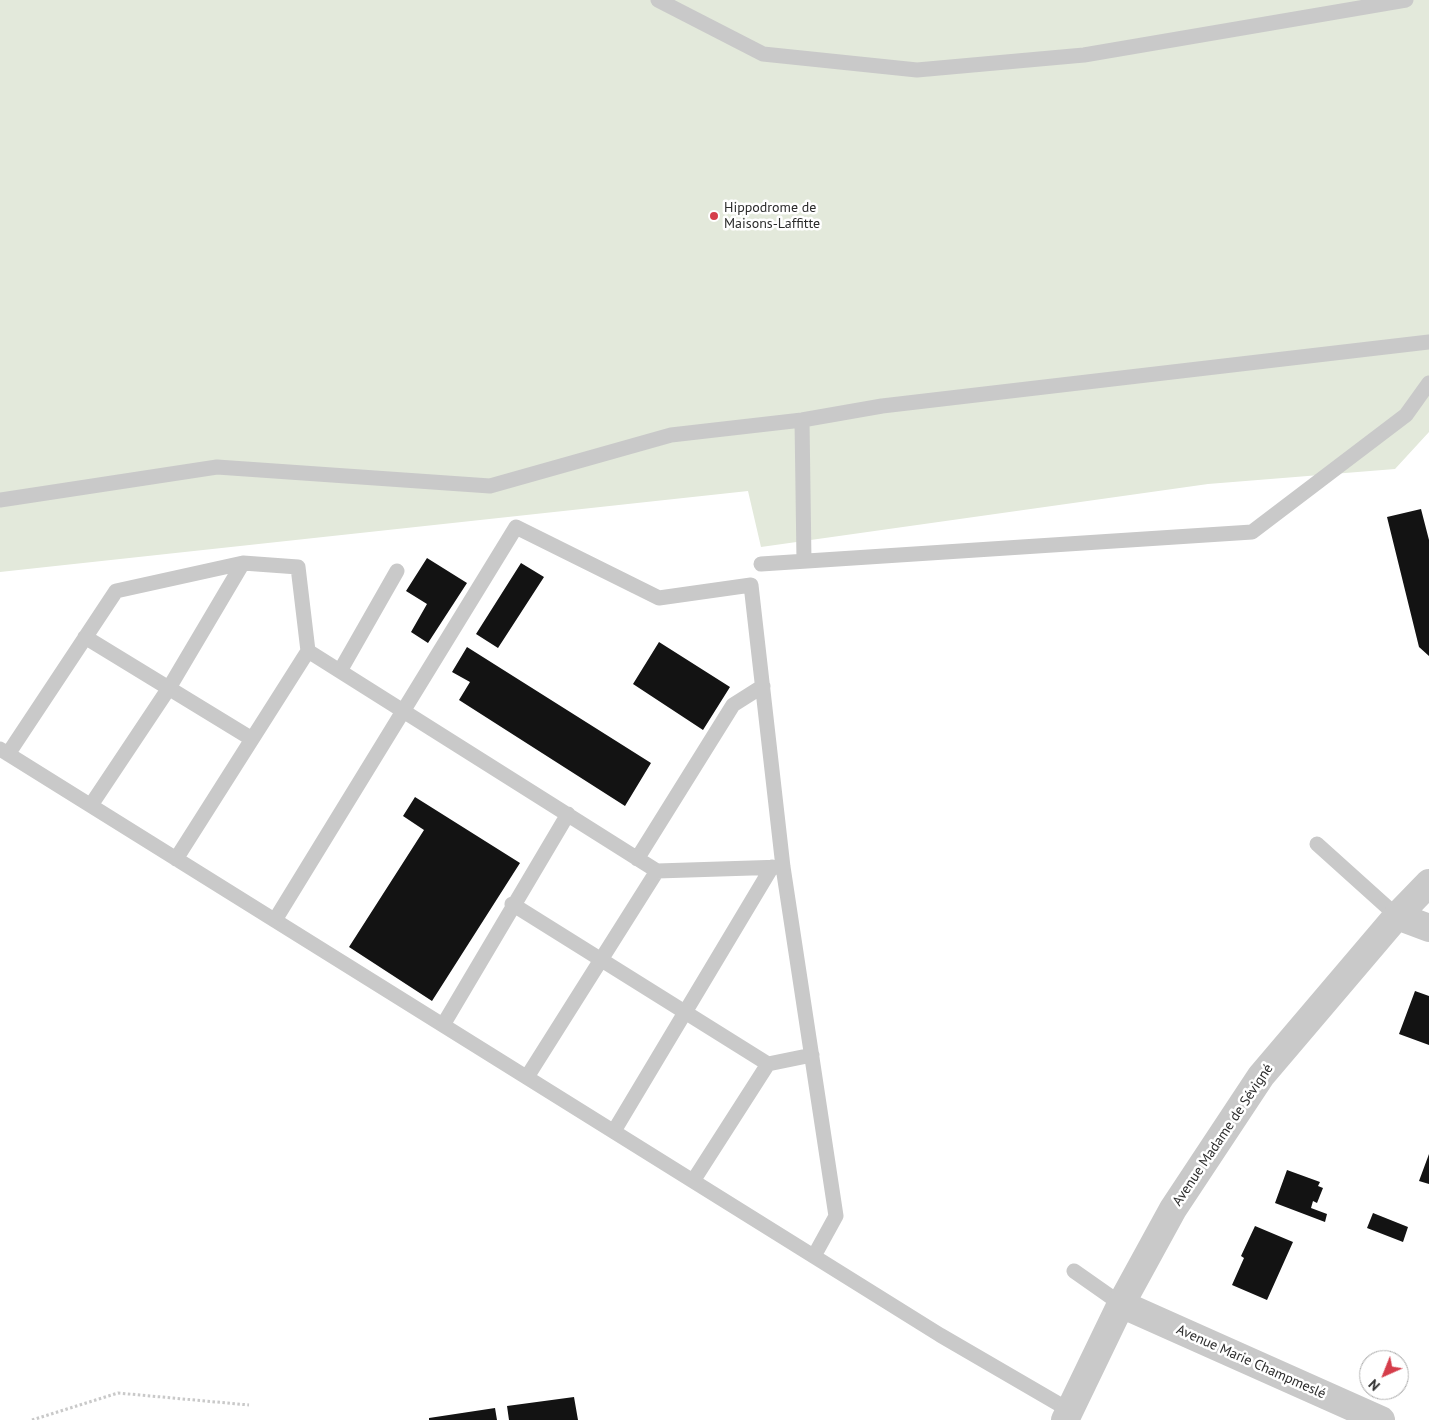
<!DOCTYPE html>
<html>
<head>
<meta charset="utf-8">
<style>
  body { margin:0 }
  #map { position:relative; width:1429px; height:1420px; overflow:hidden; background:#fff; font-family:"PT Sans",sans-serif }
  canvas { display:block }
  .north { position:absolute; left:1359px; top:1350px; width:50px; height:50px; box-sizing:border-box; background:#fff; border:1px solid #ababab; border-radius:50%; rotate:224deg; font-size:14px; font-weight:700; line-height:20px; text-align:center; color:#2c2c2c }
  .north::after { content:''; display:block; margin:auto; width:18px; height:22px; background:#d53d4a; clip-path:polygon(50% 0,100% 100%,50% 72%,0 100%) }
</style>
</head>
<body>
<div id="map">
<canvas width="1429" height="1420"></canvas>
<div class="north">N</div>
</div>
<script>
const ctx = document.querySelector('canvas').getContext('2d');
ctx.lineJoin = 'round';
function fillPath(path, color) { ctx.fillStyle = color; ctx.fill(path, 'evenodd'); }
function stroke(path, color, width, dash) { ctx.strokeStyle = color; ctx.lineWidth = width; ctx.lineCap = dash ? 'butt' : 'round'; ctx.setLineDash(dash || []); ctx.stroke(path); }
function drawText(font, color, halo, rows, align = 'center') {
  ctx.font = font + ' "PT Sans",sans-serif'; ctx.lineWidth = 5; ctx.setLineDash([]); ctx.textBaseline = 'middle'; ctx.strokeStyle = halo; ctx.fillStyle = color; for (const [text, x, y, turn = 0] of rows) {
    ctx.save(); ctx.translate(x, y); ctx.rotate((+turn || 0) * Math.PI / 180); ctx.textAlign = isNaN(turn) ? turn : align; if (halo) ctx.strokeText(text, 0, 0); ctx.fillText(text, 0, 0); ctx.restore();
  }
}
const green = new Path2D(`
  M0,0H1429V432L1395,469L1208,484L761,547L748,491L0,572Z`);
const building = new Path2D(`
  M1421,509L1429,540V656L1419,647L1387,517Z
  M427,558L467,583L428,643L411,632L427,604L406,591Z
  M521,563L544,577L498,648L476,634Z
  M659,642L730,687L703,730L633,684Z
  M467,647L651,763L625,806L459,700L470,682L452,672Z
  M415,797L520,863L432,1001L349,947L424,830L403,816Z
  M1415,991L1429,996V1045L1399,1034Z
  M1429,1154V1184L1419,1181Z
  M1287,1170L1320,1182L1318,1186L1323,1188L1317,1203L1313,1201L1311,1208L1327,1214L1325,1222L1275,1203Z
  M1373,1213L1408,1227L1403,1242L1367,1228Z
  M1255,1226L1293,1242L1267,1300L1232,1285L1244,1258L1241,1256Z
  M574,1397L578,1420H509L507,1406Z
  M495,1408L497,1420H429V1418Z`);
const path = new Path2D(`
  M32,1420L118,1393L249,1405`);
const service = new Path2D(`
  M658,0L763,54L917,70L1084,55L1406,0
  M802,420L804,561
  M0,500L217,467L490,486L671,435L802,420L882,406L1429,342
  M761,564L1252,532L1406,415L1429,383
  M85,637L252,739
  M308,651L657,871L783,867
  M340,671L397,571
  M0,749L940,1335L1069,1410
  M8,754L116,591L243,563L298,567L308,651L176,859
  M91,805L169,688L243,563
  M1317,844L1397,916
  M637,859L733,705L763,686
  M512,904L768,1064L693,1181
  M275,920L516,527L659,598L751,585L783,867L836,1216L814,1256
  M443,1025L568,814
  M768,1064L812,1055
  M527,1077L657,871
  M614,1131L772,867
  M1074,1271L1121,1304`);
const minor = new Path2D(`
  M1397,916L1429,928
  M1121,1304L1381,1420
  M1065,1420L1121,1304L1173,1209L1261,1076L1397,916L1429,883`);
const markers = [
  [714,216,5,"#d53d4a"]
];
const poiNames = [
  ["Hippodrome de",724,208],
  ["Maisons-Laffitte",724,224]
];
const streetNames = [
  ["Avenue Madame de Sévigné",1223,1135,-56],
  ["Avenue Marie Champmeslé",1251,1362,24]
];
fillPath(green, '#e3e9db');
fillPath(building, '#131313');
stroke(path, '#c9c9c9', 3, [2.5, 2.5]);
stroke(service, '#c9c9c9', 15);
stroke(minor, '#c9c9c9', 28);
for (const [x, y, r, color] of markers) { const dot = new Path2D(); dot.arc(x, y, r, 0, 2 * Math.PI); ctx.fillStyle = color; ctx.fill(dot); stroke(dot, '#fff', 2); }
drawText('14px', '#2c2c2c', '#fff', poiNames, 'left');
drawText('14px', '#2c2c2c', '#fff', streetNames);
</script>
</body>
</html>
